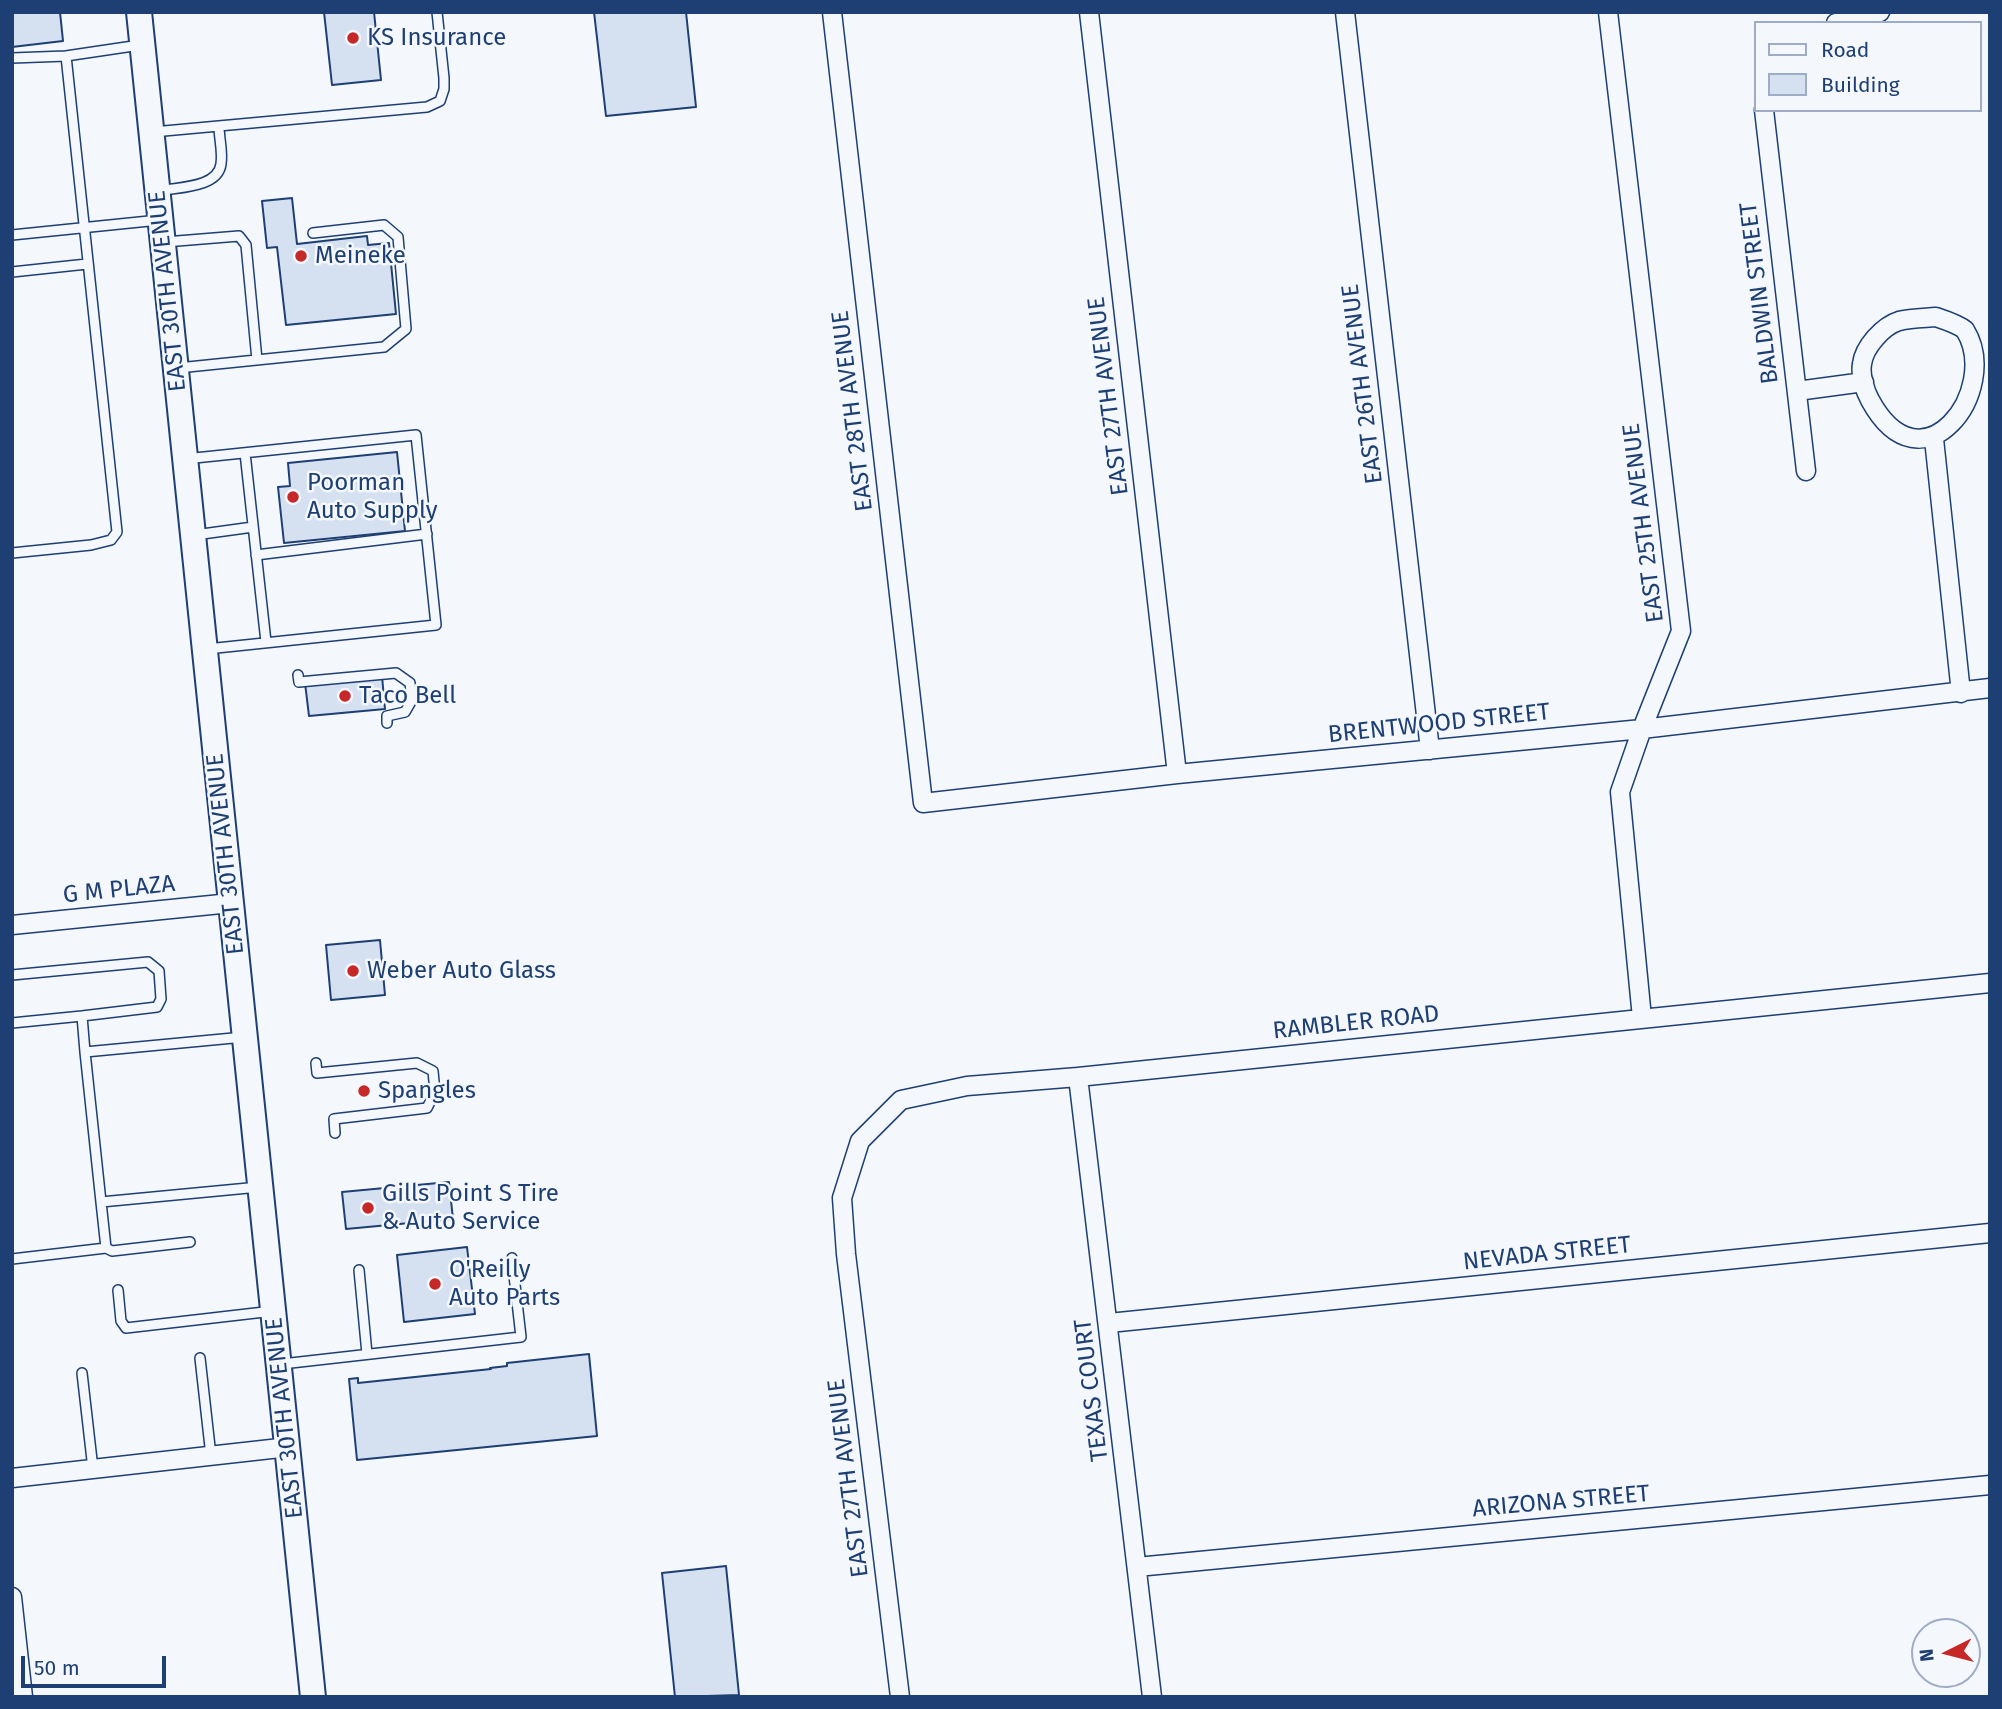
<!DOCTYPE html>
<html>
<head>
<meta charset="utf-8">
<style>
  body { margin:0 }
  #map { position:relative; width:2002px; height:1709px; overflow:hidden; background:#f4f7fb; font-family:"Fira Sans",sans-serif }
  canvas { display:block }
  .frame { position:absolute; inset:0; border:14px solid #1d3f73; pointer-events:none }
  .legend { position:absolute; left:1754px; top:21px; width:228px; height:91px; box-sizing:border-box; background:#f4f7fb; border:2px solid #9eadc5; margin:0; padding:9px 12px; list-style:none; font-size:21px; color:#1d3f73 }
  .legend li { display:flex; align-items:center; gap:14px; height:35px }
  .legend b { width:35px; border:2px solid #9eadc5 }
  .north { position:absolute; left:1911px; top:1618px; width:70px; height:70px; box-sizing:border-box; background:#f4f7fb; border:2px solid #9eadc5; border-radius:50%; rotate:264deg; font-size:19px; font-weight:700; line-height:28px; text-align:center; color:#1d3f73 }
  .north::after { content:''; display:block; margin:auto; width:24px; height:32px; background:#c62828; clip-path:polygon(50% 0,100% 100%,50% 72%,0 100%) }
  .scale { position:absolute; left:21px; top:1656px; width:145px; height:32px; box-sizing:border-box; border:4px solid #1d3f73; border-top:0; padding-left:9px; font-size:21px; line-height:24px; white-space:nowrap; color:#1d3f73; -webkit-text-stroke:5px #f4f7fb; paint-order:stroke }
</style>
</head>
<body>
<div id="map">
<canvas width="2002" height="1709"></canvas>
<div class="frame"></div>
<ul class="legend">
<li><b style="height:9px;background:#f4f7fb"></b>Road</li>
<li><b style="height:19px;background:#d5e0f0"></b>Building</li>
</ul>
<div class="north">N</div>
<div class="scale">50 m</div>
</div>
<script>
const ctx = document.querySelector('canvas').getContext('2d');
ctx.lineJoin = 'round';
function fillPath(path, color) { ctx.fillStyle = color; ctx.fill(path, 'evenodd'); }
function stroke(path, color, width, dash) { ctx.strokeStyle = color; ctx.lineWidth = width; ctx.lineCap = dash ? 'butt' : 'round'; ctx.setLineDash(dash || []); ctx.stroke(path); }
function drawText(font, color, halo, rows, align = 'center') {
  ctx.font = font + ' "Fira Sans",sans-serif'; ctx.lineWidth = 5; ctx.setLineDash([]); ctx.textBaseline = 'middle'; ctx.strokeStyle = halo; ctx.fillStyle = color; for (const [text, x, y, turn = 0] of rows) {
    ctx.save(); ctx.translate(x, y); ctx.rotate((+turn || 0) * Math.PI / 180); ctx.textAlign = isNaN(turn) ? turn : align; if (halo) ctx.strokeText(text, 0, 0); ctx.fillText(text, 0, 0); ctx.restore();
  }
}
const building = new Path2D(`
  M12,12H60L63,41L12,47Z
  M324,12H374L381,80L332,85Z
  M594,12H686L696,107L606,116Z
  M292,198L297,244L367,236L368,245L389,243L396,314L286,325L277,247L267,248L262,201Z
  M397,452L405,531L284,543L278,487L290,486L288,463Z
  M382,676L385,709L309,716L305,683Z
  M380,940L385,995L331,1000L326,945Z
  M449,1182L453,1219L346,1229L342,1192Z
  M467,1247L475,1314L404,1322L397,1255Z
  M589,1354L597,1436L357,1460L349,1379L358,1378V1383L491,1369L490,1368L507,1366V1363Z
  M726,1566L739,1695L675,1697L662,1573Z`);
const service = new Path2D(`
  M12,58L66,56
  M153,132L427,107L440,101L444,89V78L437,12
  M159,191C178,187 218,188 221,164C223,152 219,138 219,126
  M12,235L159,220
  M165,242L239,236L246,245L257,360
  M12,272L87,264
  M178,368L384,347L406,329L398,237L384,225L313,233
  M245,453L266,642
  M185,459L416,435L436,625L207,649
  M195,535L253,527
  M12,553L91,545L111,540L117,532L66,56L140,45
  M256,555L427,534
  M298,675L299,682L396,673L410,683L412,700L405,712L387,716V723
  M12,975L148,962L159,971L161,999L157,1007L82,1016L85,1052
  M12,1023L82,1016
  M244,1037L85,1052L101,1202L259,1187
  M316,1063L317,1073L417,1063L433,1071L435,1092L427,1108L334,1119L335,1133
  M101,1202L106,1248L112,1251L190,1242
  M12,1259L106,1248
  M359,1270L367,1354
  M118,1290L121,1321L126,1328L273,1311
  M200,1358L211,1456
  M282,1364L521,1337L512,1258
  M82,1373L93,1469`);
const minor = new Path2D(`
  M832,12L923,803L1177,774L1642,729L1990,688
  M1089,12L1177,774
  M1345,12L1430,750
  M1608,12L1681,631L1642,729L1620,792L1642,1018
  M1836,23L1866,19L1880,12
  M1764,110L1806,471
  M1936,317C1945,320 1958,324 1965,330C2002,390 1922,496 1870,400C1865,391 1860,375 1862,364C1864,347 1883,326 1899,321C1910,318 1924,318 1936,317Z
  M1797,391L1864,382
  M1934,439L1961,693
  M12,925L231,903
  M1078,1077L1152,1697
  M1109,1323L1990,1233
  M12,1478L289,1447
  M1137,1567L1990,1485
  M12,1597L23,1697
  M900,1697L846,1254L842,1198L860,1141L901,1100L967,1086L1078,1077L1990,983`);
const secondary = new Path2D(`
  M139,12L313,1697`);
const markers = [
  [353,38,7,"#c62828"],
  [301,256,7,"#c62828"],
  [293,497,7,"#c62828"],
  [345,696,7,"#c62828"],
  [353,971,7,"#c62828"],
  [364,1091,7,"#c62828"],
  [368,1208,7,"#c62828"],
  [435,1284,7,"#c62828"]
];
const poiNames = [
  ["KS Insurance",367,38],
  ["Meineke",315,256],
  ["Poorman",307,483],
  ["Auto Supply",307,511],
  ["Taco Bell",359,696],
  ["Weber Auto Glass",367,971],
  ["Spangles",378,1091],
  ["Gills Point S Tire",382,1194],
  ["& Auto Service",382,1222],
  ["O'Reilly",449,1270],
  ["Auto Parts",449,1298]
];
const streetNames = [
  ["EAST 30TH AVENUE",168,291,-96],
  ["BALDWIN STREET",1760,293,-97],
  ["EAST 26TH AVENUE",1363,384,-97],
  ["EAST 27TH AVENUE",1109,396,-97],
  ["EAST 28TH AVENUE",853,411,-97],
  ["EAST 25TH AVENUE",1644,523,-97],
  ["BRENTWOOD STREET",1439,724,-6],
  ["EAST 30TH AVENUE",226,854,-96],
  ["G M PLAZA",119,890,-6],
  ["RAMBLER ROAD",1356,1023,-6],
  ["NEVADA STREET",1547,1254,-6],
  ["TEXAS COURT",1092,1390,-97],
  ["EAST 30TH AVENUE",285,1418,-96],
  ["EAST 27TH AVENUE",849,1478,-97],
  ["ARIZONA STREET",1561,1502,-5]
];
fillPath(building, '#d5e0f0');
stroke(building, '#1d3f73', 2);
stroke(service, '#1d3f73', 12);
stroke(minor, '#1d3f73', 21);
stroke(secondary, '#1d3f73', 28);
stroke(service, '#f4f7fb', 9);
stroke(minor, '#f4f7fb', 18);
stroke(secondary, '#f4f7fb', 24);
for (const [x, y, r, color] of markers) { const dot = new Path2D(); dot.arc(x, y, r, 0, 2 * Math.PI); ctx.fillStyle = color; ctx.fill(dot); stroke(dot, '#f4f7fb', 2.5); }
drawText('24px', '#1d3f73', '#f4f7fb', poiNames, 'left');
drawText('24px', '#1d3f73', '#f4f7fb', streetNames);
</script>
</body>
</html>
